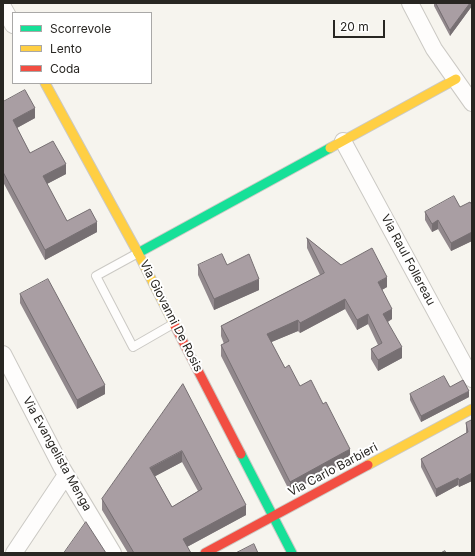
<!DOCTYPE html>
<html>
<head>
<meta charset="utf-8">
<style>
  body { margin:0 }
  #map { position:relative; width:475px; height:556px; overflow:hidden; background:#f6f4ee; font-family:Inter,sans-serif }
  canvas { display:block }
  .frame { position:absolute; inset:0; border:4px solid #282622; pointer-events:none }
  .legend { position:absolute; left:12px; top:12px; width:140px; height:72px; box-sizing:border-box; background:#fff; border:1px solid #a9a8a7; margin:0; padding:5px 7px; list-style:none; font-size:12px; color:#282622 }
  .legend li { display:flex; align-items:center; gap:8px; height:20px }
  .legend b { width:20px; border:1px solid #a9a8a7 }
  .scale { position:absolute; left:333px; top:20px; width:52px; height:18px; box-sizing:border-box; border:2px solid #282622; border-top:0; padding-left:5px; font-size:12px; line-height:14px; white-space:nowrap; color:#282622; -webkit-text-stroke:3px #fff; paint-order:stroke }
</style>
</head>
<body>
<div id="map">
<canvas width="475" height="556"></canvas>
<div class="frame"></div>
<ul class="legend">
<li><b style="height:5px;background:#16e098"></b>Scorrevole</li>
<li><b style="height:5px;background:#ffcf43"></b>Lento</li>
<li><b style="height:5px;background:#f24e42"></b>Coda</li>
</ul>
<div class="scale">20 m</div>
</div>
<script>
const ctx = document.querySelector('canvas').getContext('2d');
ctx.lineJoin = 'round';
function stroke(path, color, width, dash) { ctx.strokeStyle = color; ctx.lineWidth = width; ctx.lineCap = dash ? 'butt' : 'round'; ctx.setLineDash(dash || []); ctx.stroke(path); }
function fillPath(path, color) { ctx.fillStyle = color; ctx.fill(path, 'evenodd'); }
function drawText(font, color, halo, rows, align = 'center') {
  ctx.font = font + ' Inter,sans-serif'; ctx.lineWidth = 4; ctx.setLineDash([]); ctx.textBaseline = 'middle'; ctx.strokeStyle = halo; ctx.fillStyle = color; for (const [text, x, y, turn = 0] of rows) {
    ctx.save(); ctx.translate(x, y); ctx.rotate((+turn || 0) * Math.PI / 180); ctx.textAlign = isNaN(turn) ? turn : align; if (halo) ctx.strokeText(text, 0, 0); ctx.fillText(text, 0, 0); ctx.restore();
  }
}
const lane = new Path2D(`
  M138,253L96,276L133,347L173,324`);
const street = new Path2D(`
  M410,3L434,49L472,103
  M3,7L13,25
  M343,141L472,379
  M3,354L62,468L113,553
  M14,553L66,475`);
const fast = new Path2D(`
  M138,253L330,148
  M241,454L292,553`);
const slow = new Path2D(`
  M45,83L138,253L175,326
  M330,148L456,79
  M368,465L472,409`);
const jam = new Path2D(`
  M175,326L241,454
  M205,553L368,465`);
const wall = new Path2D(`
  M434,3H472V6L450,36L434,6Z
  M3,102L35,118L17,128L30,153L66,174L47,184L67,221L97,232L45,260L3,182Z
  M472,205V241L451,251L438,229L432,232L425,220V212Z
  M307,238L341,265L387,287L382,290L392,319L388,322L402,358L378,371L371,359V349L378,345L368,324L357,330L345,309L300,333L298,331L271,342L285,368L300,386L350,460L290,492L221,356V345L224,344L221,336V326L320,275L307,248Z
  M198,265H227L259,290L214,310L198,275Z
  M20,294L105,394L77,409L20,303Z
  M183,384L246,515L187,547L191,553H128L102,510V499ZM182,462L198,491L172,507L155,476Z
  M450,387L469,397L421,422L410,400V394Z
  M472,420V481L459,487L458,485L436,497L421,467V459L466,433V423Z`);
const shadedWall = new Path2D(`
  M470,3H472V6L450,36V30Z
  M35,108V118L13,130V120Z
  M66,164V174L43,186V176Z
  M438,220V229L432,232V224Z
  M97,222V232L45,260V250Z
  M472,232V241L451,251V243Z
  M387,277V287L378,292V282Z
  M259,279V290L214,310V299Z
  M345,299V309L300,333V323Z
  M392,309V319L383,324V314Z
  M368,314V324L357,330V320Z
  M298,320V331L267,344V334Z
  M402,347V358L378,371V360Z
  M105,385V394L77,409V400Z
  M469,391V397L421,422V416Z
  M350,449V460L290,492V482Z
  M182,451V462L150,479V468Z
  M472,473V481L459,487V480Z
  M4,474V482L3,485V476Z
  M458,478V485L436,497V489Z
  M246,505V515L183,549V539Z`);
const building = new Path2D(`
  M436,3H470L450,30Z
  M25,90L35,108L13,120L30,153L53,141L66,164L43,176L67,221L90,209L97,222L45,250L3,172V102Z
  M454,196L460,207L470,202L472,205V232L451,243L438,220L432,224L425,212Z
  M307,238L341,265L372,248L387,277L378,282L392,309L383,314L402,347L378,360L371,349L382,343L368,314L357,320L345,299L300,323L298,320L267,334L285,368L289,365L300,386L311,380L323,404L326,402L350,449L290,482L221,345L229,341L221,326L324,273Z
  M222,254L227,265L249,254L259,279L214,299L198,265Z
  M48,279L105,385L77,400L20,294Z
  M444,376L450,387L463,380L469,391L421,416L410,394Z
  M183,384L246,505L183,539L191,553H134L102,499ZM182,451L202,489L172,507L150,468Z
  M472,420V473L459,480L458,478L436,489L421,459L468,432L466,423Z
  M86,522L106,553H64Z
  M254,544L258,553H236Z
  M445,551L446,553H441Z`);
const streetNames = [
  ["Via Raul Follereau",408,260,62],
  ["Via Giovanni De Rosis",171,316,63],
  ["Via Evangelista Menga",57,454,61],
  ["Via Carlo Barbieri",333,470,-28]
];
stroke(lane, '#cbc9c4', 10);
stroke(street, '#cbc9c4', 18);
stroke(fast, '#cbc9c4', 11);
stroke(slow, '#cbc9c4', 11);
stroke(jam, '#cbc9c4', 11);
stroke(lane, '#fefdfc', 8);
stroke(street, '#fefdfc', 16);
stroke(fast, '#16e098', 9);
stroke(slow, '#ffcf43', 9);
stroke(jam, '#f24e42', 9);
fillPath(wall, '#91888c');
fillPath(shadedWall, '#766f72');
fillPath(building, '#a99ea3');
stroke(building, '#766f72', 1);
drawText('12px', '#282622', '#fff', streetNames);
</script>
</body>
</html>
